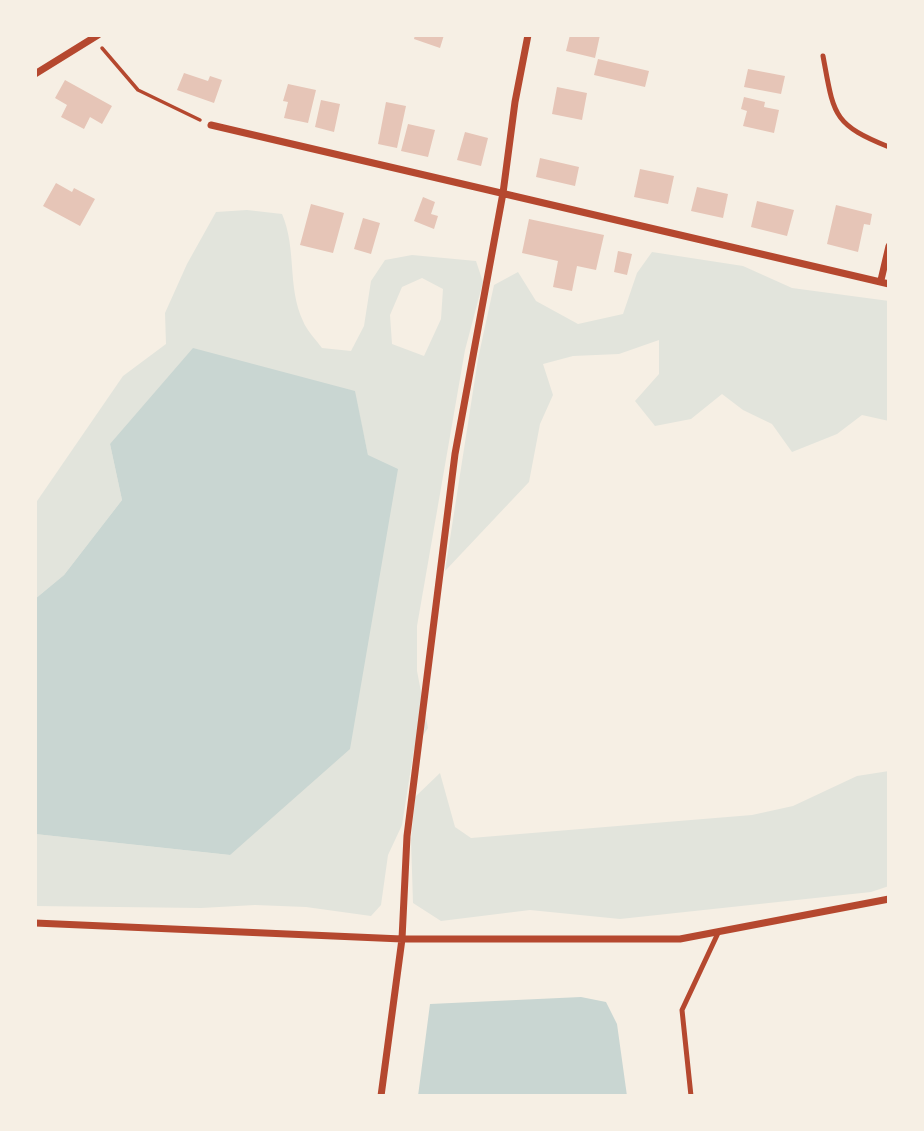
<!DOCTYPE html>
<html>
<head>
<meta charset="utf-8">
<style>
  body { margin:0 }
  #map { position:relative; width:924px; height:1131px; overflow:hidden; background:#f6efe4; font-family:"DejaVu Sans",sans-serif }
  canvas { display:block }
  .frame { position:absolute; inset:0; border:37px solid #f6efe4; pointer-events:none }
</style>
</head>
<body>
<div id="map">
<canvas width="924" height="1131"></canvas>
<div class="frame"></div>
</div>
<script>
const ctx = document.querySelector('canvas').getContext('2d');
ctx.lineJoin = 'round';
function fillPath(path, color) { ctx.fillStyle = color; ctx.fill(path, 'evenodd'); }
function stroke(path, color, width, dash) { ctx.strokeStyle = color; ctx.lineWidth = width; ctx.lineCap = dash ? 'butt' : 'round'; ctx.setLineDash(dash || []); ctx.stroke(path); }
const green = new Path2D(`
  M247,210L282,214C297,249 287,287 303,321C307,331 316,340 322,348L351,351L364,326L371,281L385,260L412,255L476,261L483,282L465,350L417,626V671L428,728L414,749L402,825L388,855L381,905L371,916L306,907L255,905L201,908L35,906V834L230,855L368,455L354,391L110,444L122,500L64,575L35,599V504L123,376L166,344L165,313L187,264L216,212ZM422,278L443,289L441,319L424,356L392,344L390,315L402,287Z
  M652,252L743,266L792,288L889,301V421L862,415L837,434L792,452L772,424L743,410L722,394L691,419L655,426L635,401L659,374V340L619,354L573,356L543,364L553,395L540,424L529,482L445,571L478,359L494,285L518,272L536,301L578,324L623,314L637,273Z
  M889,771V886L871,892L620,919L530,910L441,921L413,903L411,840L415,797L440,773L455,827L471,838L752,815L793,806L857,776Z`);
const water = new Path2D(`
  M193,348L355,391L368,455L398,469L350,749L230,855L35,834V599L64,575L122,500L110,444Z
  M581,997L606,1002L617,1024L627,1096H418L430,1004Z`);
const building = new Path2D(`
  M415,35H444L440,48L414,39Z
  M570,35H600L595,58L566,51Z
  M598,59L649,71L645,87L594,75Z
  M748,69L785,76L781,94L744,87Z
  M184,73L208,81L210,76L222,80L214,103L177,90Z
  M65,80L112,106L102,124L90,117L84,129L61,117L67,105L55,98Z
  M288,84L316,90L308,123L284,118L288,102L283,101Z
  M557,87L587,93L582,120L552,114Z
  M744,97L765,102L764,107L779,110L774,133L743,126L747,111L741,109Z
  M321,100L340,104L334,132L315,127Z
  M386,102L406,106L397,148L378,144Z
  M408,124L435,130L428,157L401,151Z
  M465,132L488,138L481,166L457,160Z
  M540,158L579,167L575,186L536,177Z
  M640,169L674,176L668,204L634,197Z
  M56,183L72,192L74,188L95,199L80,226L43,206Z
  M697,187L728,194L723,218L691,211Z
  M423,197L435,202L431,214L438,216L434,229L414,221Z
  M757,201L794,210L787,236L751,227Z
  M311,204L344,213L333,253L300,245Z
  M836,205L872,214L870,225L864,224L858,252L827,244Z
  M363,218L380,223L371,254L354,249Z
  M529,219L604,235L596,270L577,266L572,291L553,287L558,261L522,253Z
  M618,251L632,254L627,275L614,272Z`);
const path = new Path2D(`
  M102,48L138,90L200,120`);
const service = new Path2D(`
  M823,56C834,115 832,124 889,147
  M691,1096L682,1010L719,931`);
const minor = new Path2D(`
  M35,74L98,35
  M211,125L889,284
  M881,280L889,246
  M35,923L402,939H680L889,899
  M381,1096L402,939L407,836L455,454L503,193L515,102L528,35`);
fillPath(green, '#e2e4dc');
fillPath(water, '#c9d6d2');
fillPath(building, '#e6c5b7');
stroke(path, '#b5482f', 3.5);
stroke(service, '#b5482f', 5);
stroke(minor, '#b5482f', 7);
</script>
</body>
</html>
